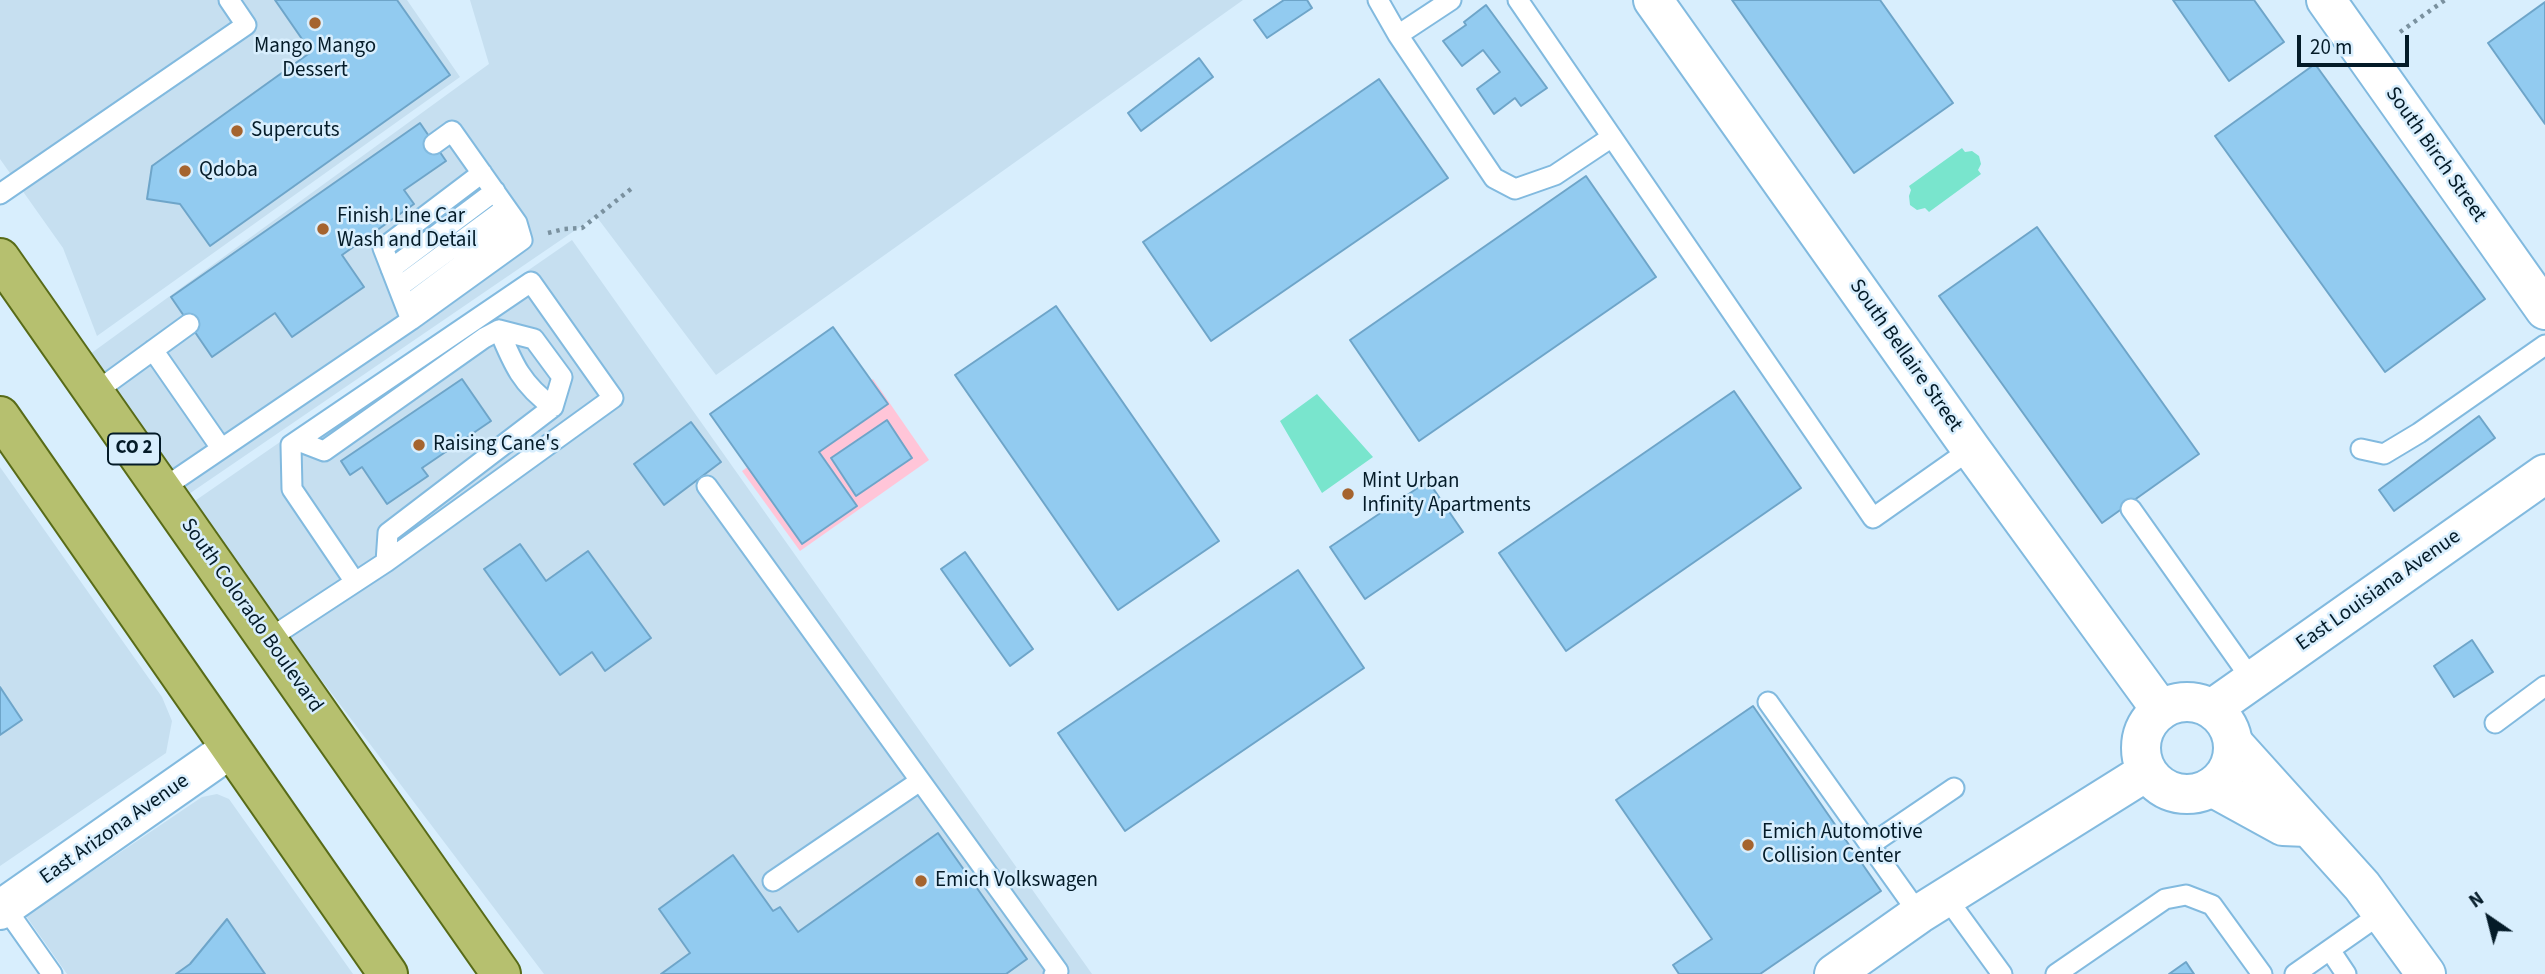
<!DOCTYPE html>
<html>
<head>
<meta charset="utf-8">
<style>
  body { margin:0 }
  #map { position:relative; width:2545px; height:974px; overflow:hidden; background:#d8eefd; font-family:"Source Sans 3",sans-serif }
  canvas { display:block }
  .north { position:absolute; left:2454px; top:883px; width:70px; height:70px; -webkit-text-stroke:5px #d8eefd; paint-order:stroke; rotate:325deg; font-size:19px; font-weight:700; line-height:28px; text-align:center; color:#041b28 }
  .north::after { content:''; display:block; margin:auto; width:24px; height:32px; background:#041b28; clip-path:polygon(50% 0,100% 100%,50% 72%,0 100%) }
  .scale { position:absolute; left:2297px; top:35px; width:112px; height:32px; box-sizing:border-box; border:4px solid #041b28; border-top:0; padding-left:9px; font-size:21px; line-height:24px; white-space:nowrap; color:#041b28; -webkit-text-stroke:5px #d8eefd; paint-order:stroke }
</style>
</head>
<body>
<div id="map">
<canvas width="2545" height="974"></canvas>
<div class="north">N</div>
<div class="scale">20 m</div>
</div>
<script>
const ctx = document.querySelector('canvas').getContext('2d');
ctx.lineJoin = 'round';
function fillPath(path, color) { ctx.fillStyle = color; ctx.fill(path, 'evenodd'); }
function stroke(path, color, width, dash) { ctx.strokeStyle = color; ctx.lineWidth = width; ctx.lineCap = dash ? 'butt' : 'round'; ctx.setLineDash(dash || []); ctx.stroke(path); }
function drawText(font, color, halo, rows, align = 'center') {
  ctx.font = font + ' "Source Sans 3",sans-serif'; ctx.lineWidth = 5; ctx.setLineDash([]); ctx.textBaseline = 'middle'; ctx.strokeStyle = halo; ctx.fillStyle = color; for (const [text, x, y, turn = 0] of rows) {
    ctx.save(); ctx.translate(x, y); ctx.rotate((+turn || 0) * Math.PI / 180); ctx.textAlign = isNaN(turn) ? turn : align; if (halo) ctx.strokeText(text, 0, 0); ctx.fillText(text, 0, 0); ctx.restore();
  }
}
const built = new Path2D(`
  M0,0H407L460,77L97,336L63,248L0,159Z
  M470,0H1243L716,375L596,216L183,498L86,357L489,64Z
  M572,240L1092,974H544L189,505Z
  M0,467L162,697L172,721L166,753L0,866Z
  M217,794L229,799L353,974H67L26,916L202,797Z`);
const green = new Path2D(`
  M873,379L929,460L800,551L742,471Z`);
const water = new Path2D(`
  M1962,148L1965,152L1972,151L1979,156L1981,164L1978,170L1981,174L1929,212L1925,208L1917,210L1910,205L1909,196L1911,190L1909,186Z
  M1317,394L1373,457L1322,493L1280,421Z`);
const building = new Path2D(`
  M275,0H397L450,75L210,246L180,204L147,199L152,166L311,52Z
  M1284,0H1307L1312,8L1267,38L1254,20Z
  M1732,0H1880L1953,103L1854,173Z
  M2173,0H2254L2284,42L2229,81Z
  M2545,2V124L2488,43Z
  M1486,5L1547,88L1521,106L1515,98L1494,114L1477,89L1500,72L1483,50L1462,66L1443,41L1466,25L1464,22Z
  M1199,58L1213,77L1141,131L1128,113Z
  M2315,64L2485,299L2385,372L2215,136Z
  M1379,79L1448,178L1211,341L1143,242Z
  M420,123L446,161L404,190L414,204L342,255L364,287L292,337L275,313L212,357L171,297Z
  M1586,176L1656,277L1419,441L1350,340Z
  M2037,227L2199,454L2102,523L1939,296Z
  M1056,306L1219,541L1118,610L955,375Z
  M833,327L888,404L819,452L857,506L802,544L710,414Z
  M462,379L491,421L422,468L428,476L387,504L362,467L350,475L341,461Z
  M1734,391L1801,488L1566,651L1499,553Z
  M2479,416L2495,438L2394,511L2379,490Z
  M887,420L912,458L856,496L831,458Z
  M691,422L721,462L664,505L634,464Z
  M1428,481L1463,532L1365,599L1330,547Z
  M520,544L546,581L588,551L651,638L605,671L592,652L560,675L484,569Z
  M965,552L1033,649L1010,666L941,569Z
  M1298,570L1364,668L1125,831L1058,733Z
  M2472,640L2493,672L2454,697L2434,666Z
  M0,687L22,720L0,735Z
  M1753,706L1881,891L1760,974H1679L1673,965L1712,939L1616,800Z
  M938,833L1027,959L1006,974H661L690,953L659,909L733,855L773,911L780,907L798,932Z
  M227,919L265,974H176L190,964Z
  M2186,962L2194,974H2169Z`);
const path = new Path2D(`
  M2400,32L2445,0
  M548,233L564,229L582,228L631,189`);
const service = new Path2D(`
  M1378,0L1398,35L1451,0
  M1518,0L1873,518L1971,449
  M1398,35L1494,178L1515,189L1555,175L1612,137
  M0,194L246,25L229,0
  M391,269L495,191
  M399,287L506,208
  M406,306L517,223
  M411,320L383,248L482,173
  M499,330C513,364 522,385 553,407
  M153,350L221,448
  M94,393L189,324
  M298,441L324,451L484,338L499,330L534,339L562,377L553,407L388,533L386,562
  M2361,449L2384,454L2419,433L2545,345
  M707,486L1058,971L1054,974
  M162,489L411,320L522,240L517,223L452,131L434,144
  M2131,509L2252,680
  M267,640L386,562L613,398L531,282L291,445L292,489L355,582
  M1768,702L1919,914
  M2495,723L2545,686
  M1870,845L1954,788
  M773,881L920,781
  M1946,897L2002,974
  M2,903L52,974
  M2330,950L2346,974
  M2056,974L2165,899L2186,895L2212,905L2262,974
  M2295,974L2382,913`);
const minor = new Path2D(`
  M1653,0L1971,449L2161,710
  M2326,0L2545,310
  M2234,744L2362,886L2426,974
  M2212,787L2283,826L2307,827
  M0,910L230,749`);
const tertiary = new Path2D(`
  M2141 748a46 46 0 1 1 92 0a46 46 0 1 1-92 0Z
  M2213,708L2545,474
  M1834,974L1919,914L2146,772`);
const primary = new Path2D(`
  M0,258L501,974
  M0,416L388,974`);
const markers = [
  [315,23,7,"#a5642f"],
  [237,131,7,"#a5642f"],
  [185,171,7,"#a5642f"],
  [323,229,7,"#a5642f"],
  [419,445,7,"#a5642f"],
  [1348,494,7,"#a5642f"],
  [1748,845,7,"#a5642f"],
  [921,881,7,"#a5642f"]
];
const shields = [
  [134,449,52]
];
const shieldNames = [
  ["CO 2",134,449]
];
const poiNames = [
  ["Mango Mango",315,47,"center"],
  ["Dessert",315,71,"center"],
  ["Supercuts",251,131],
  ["Qdoba",199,171],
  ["Finish Line Car",337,217],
  ["Wash and Detail",337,241],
  ["Raising Cane's",433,445],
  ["Mint Urban",1362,482],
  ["Infinity Apartments",1362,506],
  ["Emich Automotive",1762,833],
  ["Collision Center",1762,857],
  ["Emich Volkswagen",935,881]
];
const streetNames = [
  ["South Birch Street",2435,155,55],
  ["South Bellaire Street",1905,356,55],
  ["East Louisiana Avenue",2379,591,-35],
  ["South Colorado Boulevard",251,616,55],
  ["East Arizona Avenue",115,830,-35]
];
fillPath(built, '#c6dff0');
fillPath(green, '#ffc5d8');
fillPath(water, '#79e5cd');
fillPath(building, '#92cbf0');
stroke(building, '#6ea5c9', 2);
stroke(service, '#82badf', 23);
stroke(minor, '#82badf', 42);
stroke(tertiary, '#82badf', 42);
stroke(primary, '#586b18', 42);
stroke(path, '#7a919f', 4.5, [3.5, 5]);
stroke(service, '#fff', 19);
stroke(minor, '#fff', 38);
stroke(tertiary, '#fff', 38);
stroke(primary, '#b6c06f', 38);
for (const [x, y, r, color] of markers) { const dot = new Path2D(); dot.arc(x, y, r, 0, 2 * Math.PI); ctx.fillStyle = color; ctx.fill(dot); stroke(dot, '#d8eefd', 2.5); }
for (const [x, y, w] of shields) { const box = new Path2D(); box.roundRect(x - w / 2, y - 15.5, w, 31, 5); ctx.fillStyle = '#d8eefd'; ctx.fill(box); stroke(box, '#041b28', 2); }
drawText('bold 19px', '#041b28', null, shieldNames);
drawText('21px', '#041b28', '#d8eefd', poiNames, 'left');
drawText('21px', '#041b28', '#d8eefd', streetNames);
</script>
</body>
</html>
